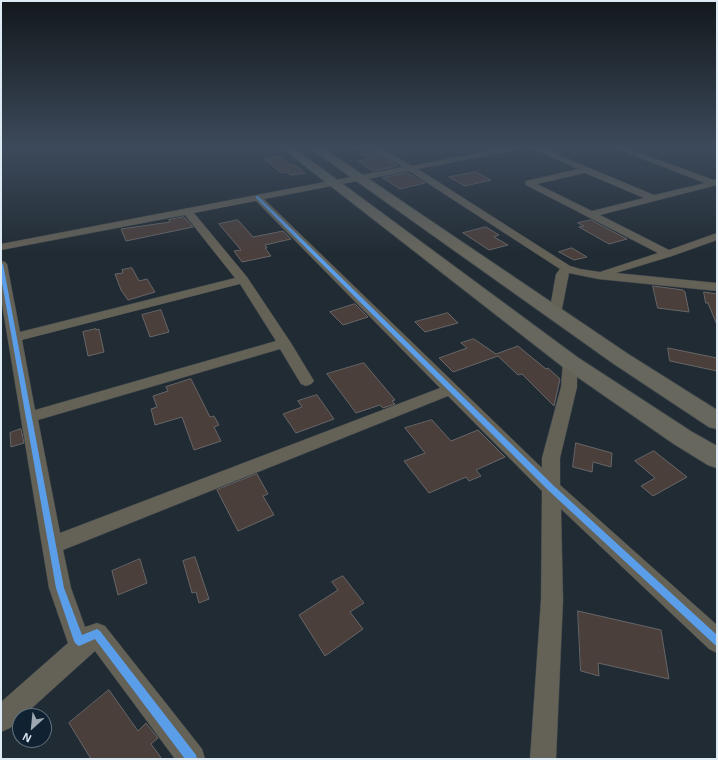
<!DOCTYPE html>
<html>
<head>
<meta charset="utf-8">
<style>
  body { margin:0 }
  #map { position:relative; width:718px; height:760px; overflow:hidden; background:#212b33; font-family:Arial,sans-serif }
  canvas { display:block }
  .frame { position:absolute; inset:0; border:2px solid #deeaf4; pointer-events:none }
  .north { position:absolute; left:12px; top:708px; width:40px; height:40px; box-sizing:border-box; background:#102231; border:1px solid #62727f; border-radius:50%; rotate:207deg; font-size:11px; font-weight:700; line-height:16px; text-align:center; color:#deeaf4 }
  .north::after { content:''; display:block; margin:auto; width:14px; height:18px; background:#9ca7b0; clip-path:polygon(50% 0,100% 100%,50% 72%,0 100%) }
</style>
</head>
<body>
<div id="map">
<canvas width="718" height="760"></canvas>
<div class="frame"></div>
<div class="north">N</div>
</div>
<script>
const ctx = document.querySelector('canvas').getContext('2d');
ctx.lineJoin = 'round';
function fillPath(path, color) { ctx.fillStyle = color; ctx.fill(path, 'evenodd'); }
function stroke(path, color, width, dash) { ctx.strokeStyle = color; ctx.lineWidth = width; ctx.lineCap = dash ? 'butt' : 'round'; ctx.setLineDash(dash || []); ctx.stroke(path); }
const building = new Path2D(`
  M353,148H370L398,166L373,171L358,161L369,159Z
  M280,156L291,165H295L305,173L291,175L287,172L282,173L264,159Z
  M476,172L491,180L465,186L449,177Z
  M407,173L425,183L400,189L383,178Z
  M184,217L193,227L126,241L121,229L170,222L169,220Z
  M238,220L253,237L283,231L291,239L265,245L267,248H265L271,256L242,262L234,251L241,250L219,224Z
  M591,220L627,239L609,244L579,227L584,226L578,223Z
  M486,227L499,235L494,237L508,245L489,250L463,233Z
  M572,248L587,257L574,260L559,252Z
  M132,268L139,281L147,279L155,292L128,300L121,290L115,274L123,273L122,270Z
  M653,286L683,290L685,292L689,312L658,308Z
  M704,292L717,294V325L708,303H706Z
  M355,304L368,317L343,325L330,312Z
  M161,310L169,332L150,337L142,315Z
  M448,313L458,323L425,332L415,322Z
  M96,329V330L99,329L104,352L88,356L83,332Z
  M474,339L496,354L518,346L546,369L548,368L560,379L554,406L522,374L518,375L498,356L453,372L439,358L467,348L461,343Z
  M668,348L717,358V371L670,361Z
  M364,363L395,400L392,401L395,404L383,408L380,405L356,413L327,374Z
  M191,379L210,417L214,416L219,425L214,427L221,441L194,450L182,417L155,425L151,409L157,407L153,396L168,391L166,387Z
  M317,395L334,419L296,433L283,414L302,407L298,401Z
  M432,420L451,441L478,430L505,457L476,470L481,476L469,481L466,477L429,493L404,461L425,453L405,428Z
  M21,429L24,443L11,447L10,433Z
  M576,443L612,453L611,467L593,462L592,472L573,467Z
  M654,451L687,477L653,496L641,486L655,478L635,461Z
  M257,474L268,494L263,496L274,515L238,531L217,490Z
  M195,557L209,599L199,603L196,592L192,593L183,561Z
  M140,559L147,583L118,595L112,571Z
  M343,576L364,603L350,612L363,629L325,656L299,615L338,590L332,582Z
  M578,611L661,630L669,679L598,663L599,676L581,671Z
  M109,690L138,731L146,723L158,738L151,744L162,759H91L69,723Z`);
const street = new Path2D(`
  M371,148H381L412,166L503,148H520L516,150L418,169L570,266L580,269L600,272L658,253L526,185L525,183L526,181L578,169L531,148H542L654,195L705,183L614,148H626L714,180L717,179V185L600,215L669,250L717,233V240L672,256L616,273L717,283V291L598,279L569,273L561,314L560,317H550L549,314L556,274L560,269L409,171L264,199L542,468V458L561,387L563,362L565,359L570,358L575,359L577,362V387L560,458V485L717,625V653L709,649L561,509L563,600L556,759H530L541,600L542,491L448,396L63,550L71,588L85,627L97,623L105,626L202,749L205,759H175L95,651L23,716H20V719L10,728L1,732V702L68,643L49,588L1,298V261L5,262L7,264L20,332L235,278L185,215L1,250V244L403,167ZM585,173L644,198L592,211L537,184ZM256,201L440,388L60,533L38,420L280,349L301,384L306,386L311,384L314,381L291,343L247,277L194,213ZM240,284L276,341L35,410L22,340Z`);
const highway = new Path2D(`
  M282,148H294L577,357L692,432L717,446V468L708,465L674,444L563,367Z
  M310,148H323L628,354L717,410V429L709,427L614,364Z`);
const cycleway = new Path2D(`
  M256,196H258L554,486L717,635V646L714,644L548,490L256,198Z
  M1,263L3,264L64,588L82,635L97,629L100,631L196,755L197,759H185L95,639L79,646L76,644L74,641L56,588L1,277Z`);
fillPath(building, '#4b3f3c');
stroke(building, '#676668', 1);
stroke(street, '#3d464c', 1);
stroke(highway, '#3d464c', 2);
fillPath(street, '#646157');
fillPath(highway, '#68675d');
fillPath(cycleway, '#5a9eea');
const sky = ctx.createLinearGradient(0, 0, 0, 255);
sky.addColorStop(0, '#12181c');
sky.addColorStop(0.58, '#3d4a5b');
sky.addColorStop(1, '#3d4a5b00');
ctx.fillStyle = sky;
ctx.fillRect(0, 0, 718, 255);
</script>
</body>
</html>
